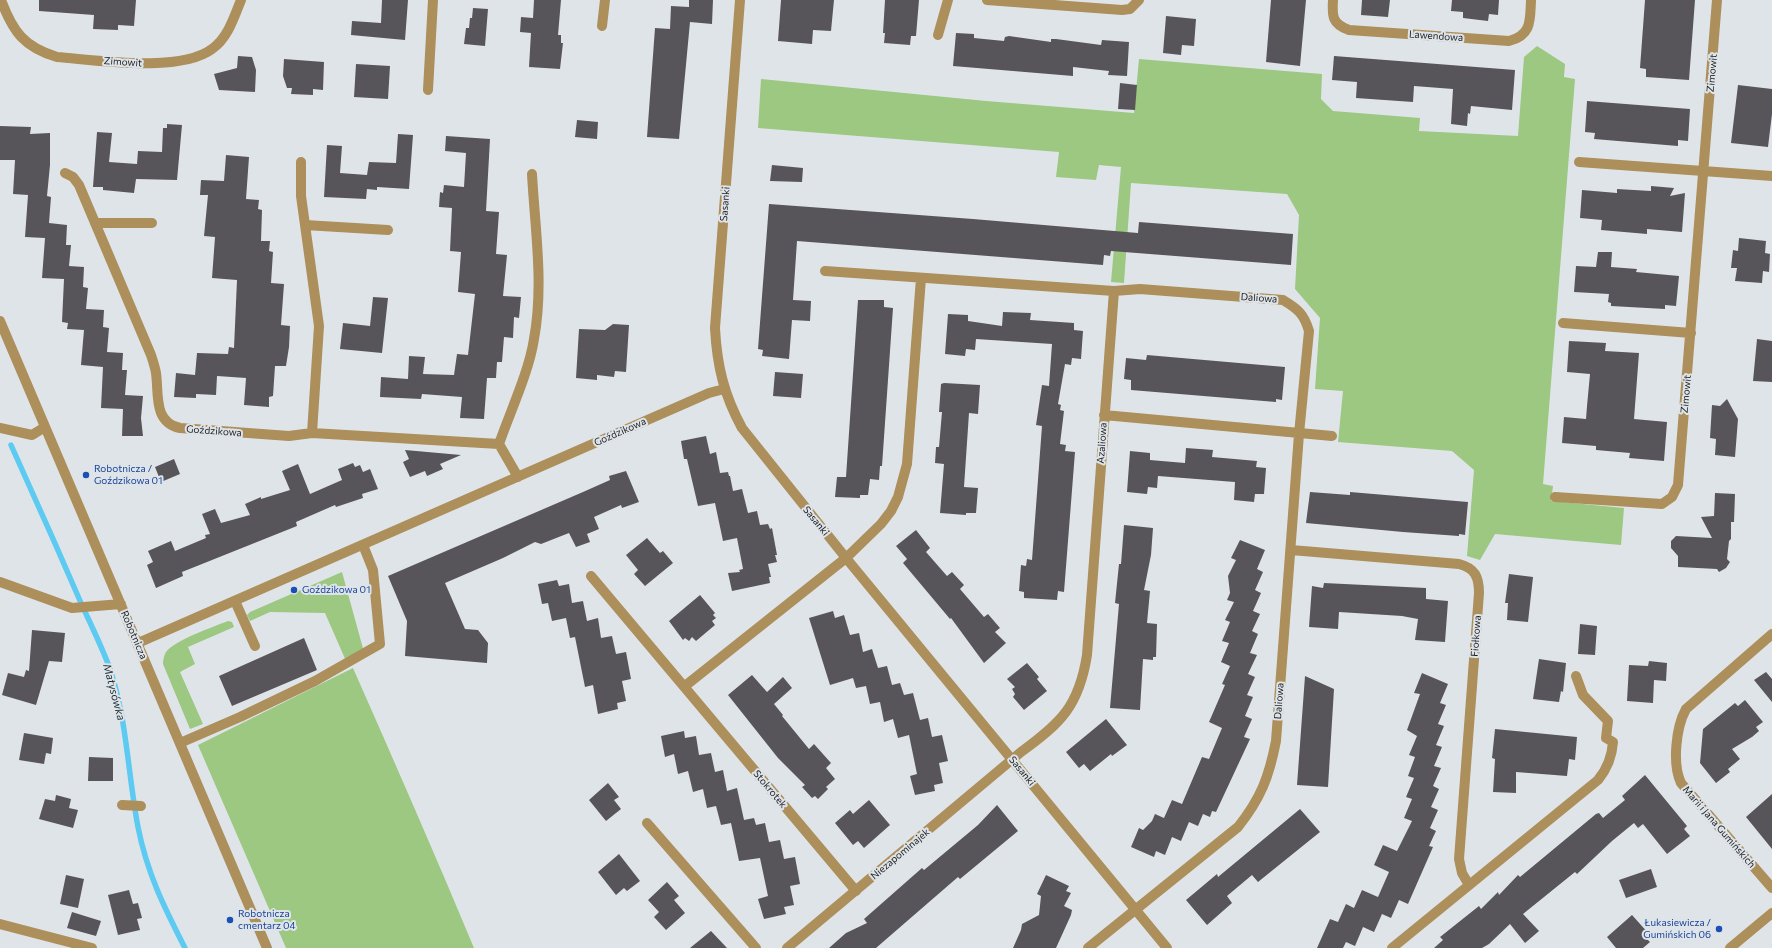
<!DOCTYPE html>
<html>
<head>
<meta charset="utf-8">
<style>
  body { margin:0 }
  canvas { display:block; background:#dfe4e9 }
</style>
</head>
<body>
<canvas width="1772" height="948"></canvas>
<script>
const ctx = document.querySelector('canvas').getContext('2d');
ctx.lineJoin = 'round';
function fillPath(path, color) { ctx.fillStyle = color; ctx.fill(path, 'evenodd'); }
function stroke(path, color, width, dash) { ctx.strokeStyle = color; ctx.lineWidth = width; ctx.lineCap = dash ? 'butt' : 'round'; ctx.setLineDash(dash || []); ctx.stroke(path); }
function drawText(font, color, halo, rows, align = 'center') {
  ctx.font = font + ' Commissioner,sans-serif'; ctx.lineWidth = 4; ctx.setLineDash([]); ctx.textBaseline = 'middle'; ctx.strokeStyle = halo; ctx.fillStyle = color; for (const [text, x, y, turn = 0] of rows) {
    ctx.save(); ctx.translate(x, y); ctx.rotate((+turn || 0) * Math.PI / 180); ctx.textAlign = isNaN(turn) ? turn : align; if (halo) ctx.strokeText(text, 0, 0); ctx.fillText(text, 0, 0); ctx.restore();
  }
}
const green = new Path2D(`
  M1537,46L1565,64L1564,77L1575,79L1543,484L1553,486L1551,501L1624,508L1621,545L1495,534L1480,560L1467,556L1474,470L1452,451L1338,442L1343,391L1315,389L1320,318L1295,289L1299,215L1287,194L1131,183L1124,283L1111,282L1121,167L1099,165L1096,180L1056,177L1059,152L758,128L761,79L986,101L1134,113L1139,59L1322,74L1321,99L1333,111L1420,118L1419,131L1518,136L1524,57Z
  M342,572L364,652L346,661L325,613L270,612L250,621L247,615L250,612Z
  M228,621L232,622L234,627L188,647L195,664L180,672L203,724L190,729L163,664C163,660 164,655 166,652C175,640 213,627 228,621Z
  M353,668C394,761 435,854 474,948H286L198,745Z`);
const stream = new Path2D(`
  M11,445C35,498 58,550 81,603C91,625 102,647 110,669C127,720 128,775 138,827C147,873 164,907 185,948`);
const building = new Path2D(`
  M39,0H136L134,26L118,25V30L93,29L94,15L39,11Z
  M382,0H408L405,40L351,35L352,21L381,23Z
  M534,0H561L558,35H561V43H563L560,69L529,67L531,33L520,32L521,17L533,18Z
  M689,0H713L712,24L690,22L679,139L647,137L655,28L670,29L671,6L689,7Z
  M781,0H834L831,31L813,30L812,44L778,41Z
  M885,0H919L916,36H911L910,45L884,43L885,33H883Z
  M1271,0H1306L1300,66L1266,62Z
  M1362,0H1390L1388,17L1361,15Z
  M1452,0H1499L1498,15L1489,14L1488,21L1463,18V12L1451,11Z
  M1645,0H1695L1689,80L1646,77V69L1640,68Z
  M473,8L488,9L485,46L464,44L466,28H469L470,18H472Z
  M1166,16L1196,19L1194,46L1182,45L1181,55L1163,53Z
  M956,33L974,34V38L1004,41L1005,37L1009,36L1051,42V39H1056L1101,45L1102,40L1129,42L1127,76L1108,75L1109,71L1073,67V76L953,66Z
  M238,56L252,57L256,70L255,92L219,90L214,74L237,68Z
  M1334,56L1515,70L1512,110L1471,106L1470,114L1468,113L1467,126L1451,124L1453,89L1414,86L1413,102L1356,98L1357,82L1332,80Z
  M284,59L324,62L323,90L313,89V95L291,94L292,88H287L283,76Z
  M356,64L390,66L388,99L354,97Z
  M1120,83L1137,85L1135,110L1118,109Z
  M1738,85L1772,89V114L1768,147L1731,143Z
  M1587,101L1690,109L1688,141L1678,140V146L1594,139L1595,133L1585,132Z
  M577,120L598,122L597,139L575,137Z
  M167,124L182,125L177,180L136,179L134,193L103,190V187H93L97,132L112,133L109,162L137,164L138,151L162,152L163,128H167Z
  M0,126L31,127L30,134L50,133V165L47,196L51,197L49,223L67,225L66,245H71L69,266L84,267L83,287L88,288L86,309L104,310L103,327L109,328L107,352L123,353L122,370H127L125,395L143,396L141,418L143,436H122L123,409L101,408L103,367L81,365L84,330L67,329L68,323L62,322L64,279L42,278L45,238L25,237L28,195L13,194L15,160H0Z
  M398,134L413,135L409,189L377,187V190L367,189L366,199L324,197L327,145L342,146L340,173L367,175L369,162L396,163Z
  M446,136L490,139L486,211L499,212L496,254L507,255L503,296L521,297L519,318L514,317L513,338L504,337L502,362H497L496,378H487L484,419L460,418L462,397L422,394L421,399L380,397L381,377L408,379L409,356L425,357L423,374L454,375L457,354L468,355L475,294L458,292L461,252L450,251L452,208L439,207L440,192L443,193L444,185L464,187L466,153L445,151Z
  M226,155L249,157L246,199L259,200L258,209L262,210L261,241H270L269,251L273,252L271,283L284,284L281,325L290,326L289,347L286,366H275L273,396L269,397V407L244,405L246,378L217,376L216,395L196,394V398L174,397L176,373L195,375L197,353L228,354L229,347L234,348L237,280L212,278L215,237L204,236L208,195H200L201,180L224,181Z
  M772,165L803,168L802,182L770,181Z
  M1651,186L1674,188L1670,196L1685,193L1682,232L1647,229V234L1601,230L1602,220L1580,218L1582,190L1617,193V189L1651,191Z
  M769,204L973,219L1138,233L1139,222L1293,234L1291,265L1111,251L1110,256L1104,255L1103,265L797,241L793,300L811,301L810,321L792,320L789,359L762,356L763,350L758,349Z
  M1739,238L1766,241L1765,253L1770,254L1769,272L1763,271L1762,283L1735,281L1737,268H1731L1733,250L1738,251Z
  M1598,252H1612L1611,267L1637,269L1636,272L1679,276L1676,306L1665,305V309L1611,306V303L1608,302L1609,294L1574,292L1576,266L1596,267Z
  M373,297L388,298L382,353L340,349L343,323L370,326Z
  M858,300H884V307L893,308L882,466H880L879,480L870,479L868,495H860V498L835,497L837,477H846Z
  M1003,312L1031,313L1030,320L1074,323V330L1083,331L1081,359L1072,358L1071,365L1065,364L1058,404L1061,405L1060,410L1064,411L1060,444L1066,445L1065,451L1075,452L1064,592L1058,591L1057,600L1024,598V592L1019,591L1021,565L1026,566L1027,559L1032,560L1042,426L1036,425L1042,385L1049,386L1052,344L976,339L975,350L966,349L965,356L945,354L948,314L968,315V321L1002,326Z
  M613,324L629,325L626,372L615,371L614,377L597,375V380L576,378L579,329L605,330Z
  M1757,339L1772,341V382L1753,381Z
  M1569,341L1606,343L1605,351L1639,353L1634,419L1667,422L1664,461L1629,458L1630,453L1596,450V446L1562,443L1564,417L1586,419L1587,406L1590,374L1567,372Z
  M1147,355L1285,367L1282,400L1276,399V402L1131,390V380L1124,379L1126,358L1146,360Z
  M775,372L803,374L801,398L773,396Z
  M944,383L980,385L978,414L969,413L964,487L978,488L976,513H966V515L940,513L944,464L935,463L936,447H939L942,412H939L941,384Z
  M1727,399L1738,419L1735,457L1715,455L1716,439L1710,438L1712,405L1720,406Z
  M706,436L710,454L716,452L720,473L728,472L729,476H730L733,491L742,489L748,513L757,511L760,525L768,524L770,529L772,528L777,555H775L777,562L768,564L771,577H769L770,583L732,591L728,573L740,572L739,570L743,569L737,538L723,541L715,503L698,506L687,459H684L681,441Z
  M1186,448L1213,450L1212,457L1257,461L1256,467L1266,468L1264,494H1255L1254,502L1234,500L1235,482L1158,476L1157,488L1148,487L1147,494L1127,492L1130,451L1150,453V460L1185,463Z
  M405,450L461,455L440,464L443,469L427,476L425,471L410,477L403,462L409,459Z
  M174,459L180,474L161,482L155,467Z
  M353,463L355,467L360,465L363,472L370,469L378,489L362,494L363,498L336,507L335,505L296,522L297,526L182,572L183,576L156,588L147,565L153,562L148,551L171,541L175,551L206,538L205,535L210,534L202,514L215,509L221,523L250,515L245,504L261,497V499L290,490L282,471L298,464L310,494L342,480L338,469Z
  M626,471L639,502L622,508L621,505L594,517L599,529L587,534L590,542L576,547L569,533L541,544L535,542L503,558L445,583L465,629L478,630L488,643L487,663L405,656L407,621L388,576L583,492L610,480L609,476Z
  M1310,492L1350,495V492L1468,502L1465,535L1459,534V536L1403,532L1306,523Z
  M1715,493L1735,494L1734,522H1731V539L1729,541L1727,559L1730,562L1726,568L1719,572L1717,569L1678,567V556L1671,548V541L1676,536L1712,538L1701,517L1714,516Z
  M1124,525L1153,528L1151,555L1144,590L1150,591L1147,623L1157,624L1156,657H1153V660L1143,659L1140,710L1110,708L1119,604L1115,603L1119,564H1121Z
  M916,530L930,548L926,552L947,576L952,572L964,585L960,589L984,617L988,614L1000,628L995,632L1006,643L984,663L951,618L950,619L903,563L907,559L896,546Z
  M647,538L660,553L663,551L673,563L645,586L634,574L638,570L626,555Z
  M1240,540L1265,550L1257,569L1263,572L1255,590L1261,593L1253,611L1260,614L1252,631L1258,634L1250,653L1257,655L1248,674L1255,677L1247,695L1253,697L1245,716L1252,719L1244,737L1250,739L1216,812L1212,811L1210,817L1203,814L1198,826L1189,822L1181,841L1172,837L1165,855L1156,851L1154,857L1131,847L1139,828L1143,830L1152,821L1155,814L1164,818L1172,800L1182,804L1202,757L1209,759L1222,728L1209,722L1225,685L1222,684L1230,666L1221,662L1229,643L1222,641L1230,622L1225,620L1234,602L1227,600L1230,593L1228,576L1236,560L1231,558Z
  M1509,574L1533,577L1528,622L1507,620L1508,603H1505Z
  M557,580L559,586L569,584L572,603L583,601L587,621L598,618L601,638L612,636L616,654L626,652L631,679L622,681L626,701L617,703L618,709L598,714L593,685L585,687L575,637L570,638L566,618L552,621L548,603L542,604L538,584Z
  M1324,583L1426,588V599L1448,601L1445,642L1415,640L1418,619L1402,616L1339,612L1338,629L1309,627L1312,586L1323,588Z
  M700,595L715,613L713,615L716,618L712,621L715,625L696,641L692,637L689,641L685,638L683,640L669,621Z
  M833,611L835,618L844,615L850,635L859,633L863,652L872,649L878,668L887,666L892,685L900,683L904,695L913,693L920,720L928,718L932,737L942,735L948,761L939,763L943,783L934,785L935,791L915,795L910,776L917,774L909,735L898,738L893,719L884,722L880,702L870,704L866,686L856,688L853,678L830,685L809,618Z
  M1580,624L1597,626L1595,655L1578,654Z
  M32,630L65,633L62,662L49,661L36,705L2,695L8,673L24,677L26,670L29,671Z
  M304,638L317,670L232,706L219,676Z
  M1539,659L1566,663L1563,692L1561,691L1559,702L1533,699Z
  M1649,661L1667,663L1666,681L1654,680L1653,703L1627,701L1629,665L1648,666Z
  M1027,663L1039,677L1037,679L1047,691L1024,710L1013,697L1015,694L1012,689L1015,687L1007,679Z
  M1766,672L1772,679V702L1754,680Z
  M1422,673L1448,684L1440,703L1446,705L1438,724L1444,726L1436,745L1442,747L1434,766L1441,768L1433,786L1439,789L1431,807L1438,810L1430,828L1436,831L1429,846L1433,847L1408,904L1399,900L1391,918L1382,914L1374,932L1363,927L1355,946L1346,942L1343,948H1317L1330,919L1338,922L1346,904L1354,908L1362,890L1378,897L1389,872L1374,865L1383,845L1397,851L1412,821L1404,818L1412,799L1406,797L1414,778L1408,776L1415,757L1409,755L1417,736L1407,730L1420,694L1414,693Z
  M752,675L767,692L783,677L792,688L774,704L783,715L782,716L809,749L814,744L831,763L826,768L835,779L826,787L828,789L818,799L815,796L812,798L802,787L805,785L778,758L728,695Z
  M1305,676L1334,689L1328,787L1297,785Z
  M1745,700L1763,722L1756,727L1759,731L1752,737L1732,749L1740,759L1728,769L1730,772L1716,783L1700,763L1703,729L1735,703L1738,706Z
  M1106,719L1127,745L1112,756L1111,754L1090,771L1084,764L1079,768L1066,752Z
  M1495,729L1577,737L1575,760L1569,759L1567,776L1516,772V793L1493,792L1495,759L1492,758Z
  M684,731L685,738L696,736L699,755L711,753L715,772L723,770L727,791L737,788L744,820L754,818L756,825L765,823L769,842L780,840L784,859L795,857L800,884L790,886L794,905L784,907L786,914L764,919L758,899L768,896L760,858L739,861L731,823L721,825L716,806L707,808L703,789L693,792L688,771L678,774L674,754L665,757L661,736Z
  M24,733L53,738L51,754L46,753L44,764L19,760Z
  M89,757L113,758V781H88Z
  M1645,775L1687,826L1684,829L1690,836L1667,854L1643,824L1638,828L1634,823L1612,841L1577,874L1575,872L1523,914L1539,931L1525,943L1510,924L1489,944L1482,948H1434L1443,940L1440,937L1479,906L1481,909L1498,892L1499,895L1518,875L1520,877L1596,814L1599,813L1603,818L1625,800L1622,796Z
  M608,783L619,797L614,800L621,809L606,821L589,800Z
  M1772,794V849L1746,817Z
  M56,795L71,799L69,808L78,810L73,828L39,819L45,799L55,801Z
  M869,800L890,825L864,848L858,841L853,845L835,823L850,810L853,814Z
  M997,805L1018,831L960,879L958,877L876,948H829L846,933L867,923L864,919L922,868L924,870L978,825Z
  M1300,809L1320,832L1258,882L1252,875L1227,896L1232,903L1207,925L1186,900L1217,874L1218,877Z
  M619,854L640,881L627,891L624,888L616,895L598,872Z
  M1651,869L1657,887L1626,898L1619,880Z
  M66,875L84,879L78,908L60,904Z
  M1046,875L1069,886L1066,891L1071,893L1064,906L1072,910L1071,915L1056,948H1013L1021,930L1022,924L1039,915L1041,896L1037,894Z
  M667,882L679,896L674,900L685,913L666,930L654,917L659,912L648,900Z
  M129,890L133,904L138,903L142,918L137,919L140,930L118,935L108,895Z
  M72,912L101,921L96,936L67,928Z
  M1632,915L1650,935L1647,939L1650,942L1643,948H1616L1607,937Z
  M711,931L727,948H690Z`);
const minor = new Path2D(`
  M1,0C13,32 24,47 57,57C97,60 180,73 212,49C228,38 234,17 241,0
  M740,0L715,328C717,366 724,395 742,428L846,558L1167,948
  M987,0L1122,10L1130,9L1139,0
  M1333,0C1332,16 1332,24 1349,30L1509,41C1532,35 1530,20 1531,0
  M602,26L605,0
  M938,35L948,0
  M428,90L433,0
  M301,162V196L319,326L312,433
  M1579,162L1772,176
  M65,173L73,177L79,185L151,355C153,361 155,367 156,373C159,394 153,422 180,428L289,436L312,433L499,444L518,477
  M95,223H152
  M305,225L388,230
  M0,321L267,948
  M1563,323L1691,333
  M1104,415L1332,436
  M0,428L32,435L45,427
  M499,444C510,412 529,372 534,339C544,285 535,229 532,174
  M1555,497L1662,504L1672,497L1678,485L1717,0
  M1291,550L1459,564C1475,568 1479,577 1479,593L1459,859L1462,873L1469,885
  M591,576L856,891
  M0,582L72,608L121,604
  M235,601L255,646
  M1772,634L1686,709C1676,727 1672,764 1681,783L1772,888
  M138,643L709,393L724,389
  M685,686L846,558L881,524L891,511L898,497L907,464L921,278
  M180,743L240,717L315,681L380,644L373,570L363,545
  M122,805L141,806
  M647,823L756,948
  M0,924L92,948
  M787,948L1021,752C1061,723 1079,706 1087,655L1114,291L825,271
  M1088,948L1238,827C1261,798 1269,777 1276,741L1299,434L1309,331C1304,314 1298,309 1283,300L1140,289L1114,291
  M1392,948L1598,780C1607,769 1612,758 1613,742L1606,738L1608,721L1583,695L1576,676
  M1730,948L1772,913`);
const markers = [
  [86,475,4,"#1a4fb4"],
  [294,590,4,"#1a4fb4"],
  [230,920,4,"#1a4fb4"],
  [1719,929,4,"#1a4fb4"]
];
const streetNames = [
  ["Lawendowa",1436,36,4],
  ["Zimowit",123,62,4],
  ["Zimowit",1712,73,-85],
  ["Sasanki",725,204,-86],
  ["Daliowa",1259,298,4],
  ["Zimowit",1686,394,-85],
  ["Goździkowa",214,431,4],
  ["Goździkowa",620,432,-24],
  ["Azaliowa",1102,443,-86],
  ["Sasanki",816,521,51],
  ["Robotnicza",134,635,67],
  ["Fiołkowa",1476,636,-86],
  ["Daliowa",1279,701,-86],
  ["Sasanki",1022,771,51],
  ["Stokrotek",770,789,50],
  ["Marii i Jana Gumińskich",1719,827,49],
  ["Niezapominajek",900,854,-40]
];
const transitNames = [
  ["Robotnicza /",94,469],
  ["Goździkowa 01",94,481],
  ["Goździkowa 01",302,590],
  ["Robotnicza",238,914],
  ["cmentarz 04",238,926],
  ["Łukasiewicza /",1711,923,"right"],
  ["Gumińskich 06",1711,935,"right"]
];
const waterNames = [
  ["Matysówka",114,692,75]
];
fillPath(green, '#9cc881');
stroke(stream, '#5dcbf1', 5.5);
fillPath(building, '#58555a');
stroke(minor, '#ac8f5a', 10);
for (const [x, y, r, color] of markers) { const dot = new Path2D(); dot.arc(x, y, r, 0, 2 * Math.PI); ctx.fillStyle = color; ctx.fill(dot); stroke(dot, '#dfe4e9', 1.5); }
drawText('10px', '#1d1f21', '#dfe4e9', streetNames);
drawText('10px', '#164399', '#dfe4e9', transitNames, 'left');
drawText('italic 11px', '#1b2f36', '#dfe4e9', waterNames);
</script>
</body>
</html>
